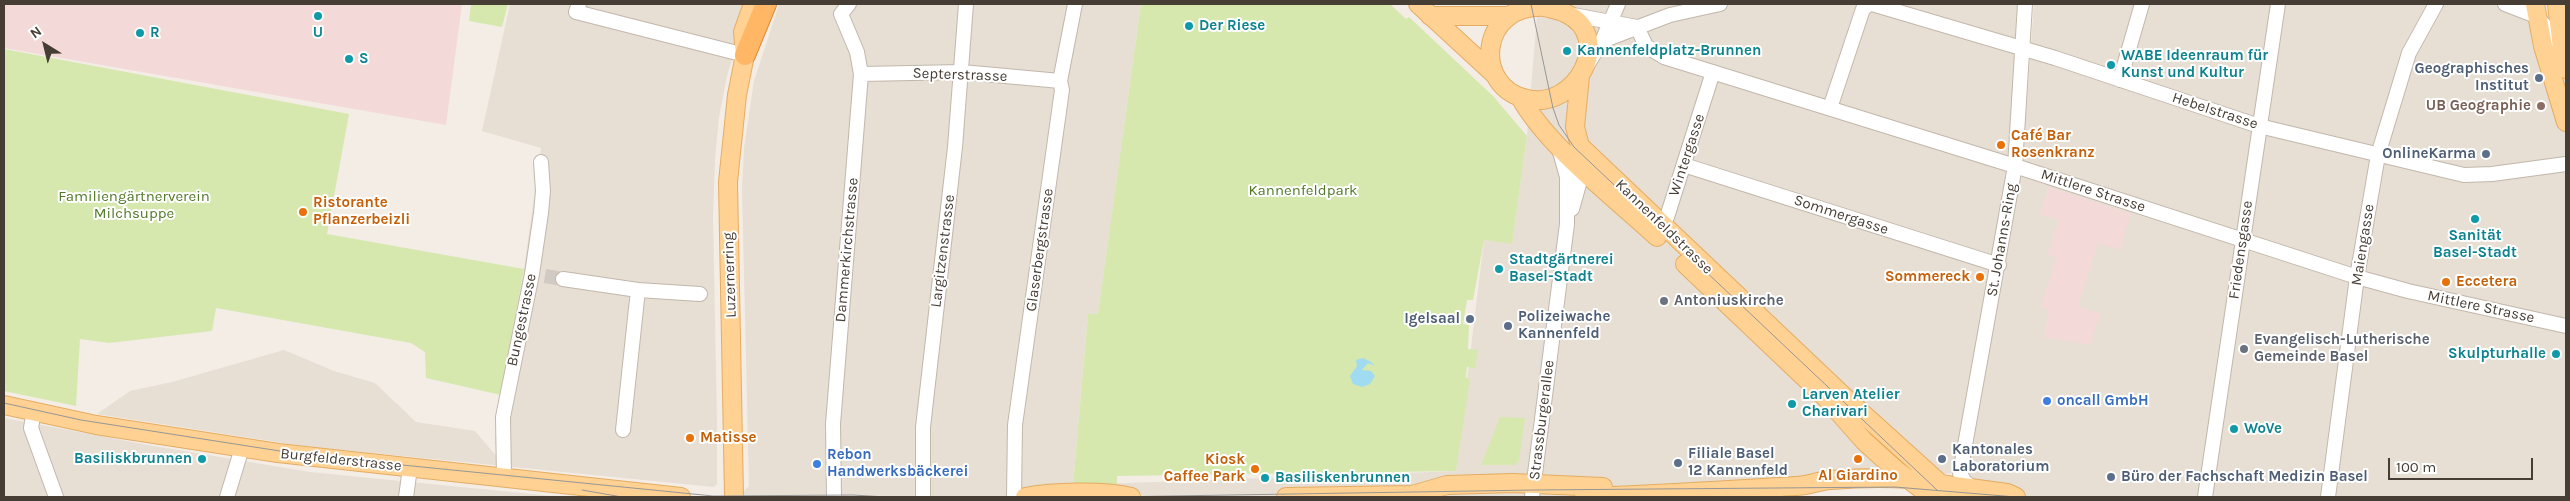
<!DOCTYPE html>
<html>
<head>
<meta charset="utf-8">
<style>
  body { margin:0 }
  #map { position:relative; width:2570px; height:501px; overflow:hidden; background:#f3ede6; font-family:Karla,sans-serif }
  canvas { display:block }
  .frame { position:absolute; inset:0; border:5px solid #463d35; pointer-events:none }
  .north { position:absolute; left:20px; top:20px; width:50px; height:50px; -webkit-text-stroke:4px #fff; paint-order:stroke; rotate:324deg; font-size:14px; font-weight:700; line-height:20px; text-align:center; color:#463d35 }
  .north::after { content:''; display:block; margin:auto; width:18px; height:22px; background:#463d35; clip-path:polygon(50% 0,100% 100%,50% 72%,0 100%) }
  .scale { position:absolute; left:2388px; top:458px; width:145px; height:22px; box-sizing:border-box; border:2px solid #463d35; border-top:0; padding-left:6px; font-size:15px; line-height:18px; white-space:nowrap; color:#463d35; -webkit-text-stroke:4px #fff; paint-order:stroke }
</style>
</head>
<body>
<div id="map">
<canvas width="2570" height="501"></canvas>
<div class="frame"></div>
<div class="north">N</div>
<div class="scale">100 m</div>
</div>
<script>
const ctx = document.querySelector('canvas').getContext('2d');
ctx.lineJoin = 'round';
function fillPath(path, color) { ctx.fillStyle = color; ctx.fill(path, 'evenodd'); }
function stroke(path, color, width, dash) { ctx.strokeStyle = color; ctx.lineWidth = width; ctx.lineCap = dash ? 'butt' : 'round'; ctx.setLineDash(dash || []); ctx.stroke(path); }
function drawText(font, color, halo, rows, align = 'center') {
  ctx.font = font + ' Karla,sans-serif'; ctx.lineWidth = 4; ctx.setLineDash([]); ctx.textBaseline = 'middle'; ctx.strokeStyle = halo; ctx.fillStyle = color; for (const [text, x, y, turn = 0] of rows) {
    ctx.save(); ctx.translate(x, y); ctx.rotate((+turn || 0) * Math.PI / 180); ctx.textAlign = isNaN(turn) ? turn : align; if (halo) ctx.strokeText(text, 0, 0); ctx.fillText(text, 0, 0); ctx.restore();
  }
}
const residential = new Path2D(`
  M510,4H749L727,76L719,117L715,159L713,217L717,424V484L714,487L303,446L97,414L130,391L172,382L284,350L334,371L375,383L416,422L475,431L503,464L495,443L501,395L524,269L541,148L482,131Z
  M779,4H1141L1098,315L1088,314L1073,485L1456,471L1484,240L1512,243L1527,136L1538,4H2032L2024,139L2034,4H2506L2566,37V497H1976L1968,472L1644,497H738L749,486L742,189L744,148L754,81Z
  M4,418L154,446L310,472L562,497H4Z`);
const medical = new Path2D(`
  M4,4H462L446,125L4,48Z
  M2049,187L2131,214L2120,250L2098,243L2078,306L2100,314L2090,345L2044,337L2049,310L2041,307L2056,258L2048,255L2059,220L2040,214Z`);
const green = new Path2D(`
  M471,4H508L502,27L469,21Z
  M1141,4H1390L1406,19L1409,17L1493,96L1527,136L1512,244L1484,240L1473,300H1467L1463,324L1469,325L1468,349L1478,350L1475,368L1467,367L1466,378L1470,379L1456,471L1117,476V484L1073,485L1088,314H1098Z
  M4,49L349,114L327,234L524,269L501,395L426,378L425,352L411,343L216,308L212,331L109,343L80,339L76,406L4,391Z
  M1500,417L1525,418L1519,461L1515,465H1481Z`);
const parking = new Path2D(`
  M1559,214H1562L1555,264H1552Z
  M1544,324H1547L1541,368H1538Z
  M1518,325L1538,328L1537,335L1517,332Z`);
const water = new Path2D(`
  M1363,358L1371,362L1375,366L1368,363L1362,370L1371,371L1375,376L1370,384L1362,387L1353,384L1350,376L1357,366L1356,360Z`);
const minorTunnel = new Path2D(`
  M545,276L563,279`);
const minor = new Path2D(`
  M579,4L576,12L745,55
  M1872,4L2055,58L2259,126L2464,175L2492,174L2566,164
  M2505,4L2536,16L2547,28L2560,53
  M1568,14L1637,27
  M1637,27L1646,46L1664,57L2015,166L2357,277L2408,291L2566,326
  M1602,41L1670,15L1720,4
  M1586,67L1602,41L1618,4
  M861,74L962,72L1060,81
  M2120,80L2142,4
  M1830,108L1863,9L1869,4
  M1684,165L1999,265
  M1572,209L1579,184L1581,161
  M1659,232L1667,217L1713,72
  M563,279L638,290L700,294
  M34,411L31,428L56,497
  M623,430L638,290
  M504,478L503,417L532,274L541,213L543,191L541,162
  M1973,488L1964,481L1960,473L2015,166L2025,4
  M227,497L242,448
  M406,497L410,468
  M834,497L833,424L861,74L857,52L841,14L849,4
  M923,497V427L955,147L966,4
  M1014,497L1015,425L1062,90L1060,81L1075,4
  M1532,497L1567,224V177L1559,148
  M2205,497L2278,4
  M2328,497L2357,277L2378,155L2409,53L2436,4`);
const major = new Path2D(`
  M1418,4L1495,75
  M2535,4L2543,46L2566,122
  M2557,4L2563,58L2566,69
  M1545,7C1552,9 1560,10 1567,14C1614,37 1577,110 1527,99C1472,87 1479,3 1545,7Z
  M1430,16H1507
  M1580,76L1575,127L1580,146L1852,404L1955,497
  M1520,97C1548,147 1614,197 1657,237
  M1685,264L1826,398L1864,441L1896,470L1932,497
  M4,405L96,425L278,453L681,497
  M1940,484L2007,493L2016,497
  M734,497L728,182L737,95L745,55L743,32L753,4
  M1025,497C1051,492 1106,490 1131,497
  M1286,497L1412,495L1447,485L1513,483L1603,487
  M1584,497C1655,495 1725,490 1796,486C1807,486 1818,481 1830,480C1855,478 1884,477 1910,479`);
const highway = new Path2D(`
  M745,55L766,4`);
const tram = new Path2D(`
  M1531,4L1553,108L1559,125L1574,147L1937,490
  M4,403L81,420L312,456L713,496L853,495L886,497
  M582,490L622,497
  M1110,497L1534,490L1895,487L2016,497`);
const markers = [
  [318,16,5,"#0f9aa8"],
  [1189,26,5,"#0f9aa8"],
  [140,33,5,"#0f9aa8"],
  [1567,51,5,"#0f9aa8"],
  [349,59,5,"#0f9aa8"],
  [2111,65,5,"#0f9aa8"],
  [2539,78,5,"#5c6f8a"],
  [2541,106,5,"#8d6e63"],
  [2001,145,5,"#e8710a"],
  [2486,154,5,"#5c6f8a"],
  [303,212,5,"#e8710a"],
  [2475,219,5,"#0f9aa8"],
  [1499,269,5,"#0f9aa8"],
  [1980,277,5,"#e8710a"],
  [2446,282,5,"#e8710a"],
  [1664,301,5,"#6b7280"],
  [1470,319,5,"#5c6f8a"],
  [1508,326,5,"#5c6f8a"],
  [2244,349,5,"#6b7280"],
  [2556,354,5,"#0f9aa8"],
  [2047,401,5,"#3f7fe0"],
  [1792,404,5,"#0f9aa8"],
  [2234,429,5,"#0f9aa8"],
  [690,438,5,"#e8710a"],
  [202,459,5,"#0f9aa8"],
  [1858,459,5,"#e8710a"],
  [1942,459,5,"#5c6f8a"],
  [1678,463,5,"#5c6f8a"],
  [817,464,5,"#3f7fe0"],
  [1255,469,5,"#e8710a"],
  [2111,477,5,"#5c6f8a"],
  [1265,478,5,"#0f9aa8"]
];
const cultureNames = [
  ["Der Riese",1199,26],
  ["R",150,33],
  ["U",318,33,"center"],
  ["Kannenfeldplatz-Brunnen",1577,51],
  ["WABE Ideenraum für",2121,56],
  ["Kunst und Kultur",2121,73],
  ["S",359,59],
  ["Sanität",2475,236,"center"],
  ["Basel-Stadt",2475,253,"center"],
  ["Stadtgärtnerei",1509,260],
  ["Basel-Stadt",1509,277],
  ["Skulpturhalle",2546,354,"right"],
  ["Larven Atelier",1802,395],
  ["Charivari",1802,412],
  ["WoVe",2244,429],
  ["Basiliskbrunnen",192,459,"right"],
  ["Basiliskenbrunnen",1275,478]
];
const serviceNames = [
  ["Geographisches",2529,69,"right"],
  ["Institut",2529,86,"right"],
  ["OnlineKarma",2476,154,"right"],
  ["Polizeiwache",1518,317],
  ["Kannenfeld",1518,334],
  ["Igelsaal",1460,319,"right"],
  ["Kantonales",1952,450],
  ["Laboratorium",1952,467],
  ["Filiale Basel",1688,454],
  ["12 Kannenfeld",1688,471],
  ["Büro der Fachschaft Medizin Basel",2121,477]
];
const streetNames = [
  ["Septerstrasse",960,75,2],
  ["Hebelstrasse",2215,111,18],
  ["Wintergasse",1687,155,-72],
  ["Mittlere Strasse",2093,191,18],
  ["Sommergasse",1841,215,18],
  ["Kannenfeldstrasse",1664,227,44],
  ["St. Johanns-Ring",2002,240,-80],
  ["Maiengasse",2363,245,-81],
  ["Dammerkirchstrasse",847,250,-85],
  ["Glaserbergstrasse",1040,250,-82],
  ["Friedensgasse",2241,250,-82],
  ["Largitzenstrasse",943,251,-83],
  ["Luzernerring",730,275,-92],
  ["Mittlere Strasse",2481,307,12],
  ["Bungestrasse",522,320,-78],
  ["Strassburgerallee",1542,420,-83],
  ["Burgfelderstrasse",341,460,6]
];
const educationNames = [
  ["UB Geographie",2531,106]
];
const foodNames = [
  ["Café Bar",2011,136],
  ["Rosenkranz",2011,153],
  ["Ristorante",313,203],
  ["Pflanzerbeizli",313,220],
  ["Sommereck",1970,277,"right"],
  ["Eccetera",2456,282],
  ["Matisse",700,438],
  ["Kiosk",1245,460,"right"],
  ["Caffee Park",1245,477,"right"],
  ["Al Giardino",1858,476,"center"]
];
const parkNames = [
  ["Kannenfeldpark",1303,191],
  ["Familiengärtnerverein",134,197],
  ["Milchsuppe",134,214]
];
const worshipNames = [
  ["Antoniuskirche",1674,301],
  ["Evangelisch-Lutherische",2254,340],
  ["Gemeinde Basel",2254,357]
];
const shopNames = [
  ["oncall GmbH",2057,401],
  ["Rebon",827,455],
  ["Handwerksbäckerei",827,472]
];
fillPath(residential, '#e7dfd4');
fillPath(medical, '#f4d9d9');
fillPath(green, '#d6e8ae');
fillPath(parking, '#e1dedb');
fillPath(water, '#a1dbf1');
stroke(minorTunnel, '#d0cac3', 14, [14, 7]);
stroke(minor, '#c2b7ab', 16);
stroke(major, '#e5ac62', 20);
stroke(highway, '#e08934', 22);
stroke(minor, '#fff', 14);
stroke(major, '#ffd293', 18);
stroke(highway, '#ffb765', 20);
stroke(tram, '#969696', 1);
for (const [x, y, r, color] of markers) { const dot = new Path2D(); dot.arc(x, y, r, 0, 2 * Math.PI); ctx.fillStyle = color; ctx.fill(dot); stroke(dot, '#fff', 2); }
drawText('bold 15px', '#0d838f', '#fff', cultureNames, 'left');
drawText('bold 15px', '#4e5e75', '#fff', serviceNames, 'left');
drawText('15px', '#463d35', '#fff', streetNames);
drawText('bold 15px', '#785e54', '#fff', educationNames, 'right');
drawText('bold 15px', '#c56008', '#fff', foodNames, 'left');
drawText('15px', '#517927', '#fff', parkNames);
drawText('bold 15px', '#5b616d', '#fff', worshipNames, 'left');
drawText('bold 15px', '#366cbe', '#fff', shopNames, 'left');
</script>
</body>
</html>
